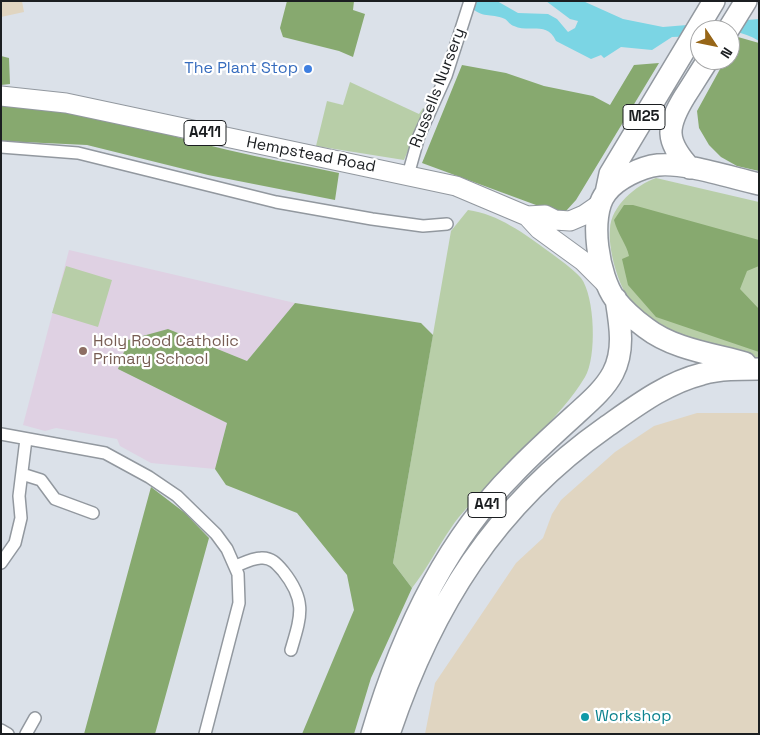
<!DOCTYPE html>
<html>
<head>
<meta charset="utf-8">
<style>
  body { margin:0 }
  #map { position:relative; width:760px; height:735px; overflow:hidden; background:#dbe1e9; font-family:"Space Grotesk",sans-serif }
  canvas { display:block }
  .frame { position:absolute; inset:0; border:2px solid #1b1e21; pointer-events:none }
  .north { position:absolute; left:690px; top:20px; width:50px; height:50px; box-sizing:border-box; background:#fff; border:1px solid #a4a5a6; border-radius:50%; rotate:124deg; font-size:14px; font-weight:700; line-height:20px; text-align:center; color:#1b1e21 }
  .north::after { content:''; display:block; margin:auto; width:18px; height:22px; background:#976618; clip-path:polygon(50% 0,100% 100%,50% 72%,0 100%) }
</style>
</head>
<body>
<div id="map">
<canvas width="760" height="735"></canvas>
<div class="frame"></div>
<div class="north">N</div>
</div>
<script>
const ctx = document.querySelector('canvas').getContext('2d');
ctx.lineJoin = 'round';
function fillPath(path, color) { ctx.fillStyle = color; ctx.fill(path, 'evenodd'); }
function stroke(path, color, width, dash) { ctx.strokeStyle = color; ctx.lineWidth = width; ctx.lineCap = dash ? 'butt' : 'round'; ctx.setLineDash(dash || []); ctx.stroke(path); }
function drawText(font, color, halo, rows, align = 'center') {
  ctx.font = font + ' "Space Grotesk",sans-serif'; ctx.lineWidth = 4.5; ctx.setLineDash([]); ctx.textBaseline = 'middle'; ctx.strokeStyle = halo; ctx.fillStyle = color; for (const [text, x, y, turn = 0] of rows) {
    ctx.save(); ctx.translate(x, y); ctx.rotate((+turn || 0) * Math.PI / 180); ctx.textAlign = isNaN(turn) ? turn : align; if (halo) ctx.strokeText(text, 0, 0); ctx.fillText(text, 0, 0); ctx.restore();
  }
}
const industrial = new Path2D(`
  M1,1H22L24,12L1,17Z
  M697,413H759V734H425L435,683L516,563L543,538L552,514L561,500L615,452L654,426Z`);
const education = new Path2D(`
  M69,250L295,303L247,361L168,329L118,369L227,423L215,469L151,463L120,446L117,439L56,428L45,431L23,425Z`);
const green = new Path2D(`
  M350,82L419,114L423,108L425,110L404,160L316,146L327,101L343,105Z
  M656,178L759,202V359C734,352 695,345 674,335C658,328 636,311 627,296C617,280 608,248 610,229C611,206 636,185 656,178Z
  M468,210C498,214 525,234 548,251C559,259 572,268 581,278C595,296 597,358 585,377C559,420 516,453 483,490C473,502 460,514 451,528C437,548 427,569 412,588L393,563L451,231Z
  M66,266L112,280L98,327L52,313Z`);
const forest = new Path2D(`
  M287,1H354L353,10L365,14L353,57L339,51L283,37L280,28Z
  M738,37L759,43V171L737,166L721,157L709,145L699,128L697,111L725,60H730V51Z
  M1,56L9,58L10,84L1,85Z
  M659,63L576,200L566,211L555,212L422,163L462,65L506,73L544,86L593,96L610,105L634,65Z
  M1,106C80,106 152,132 228,150C265,159 302,165 339,173L335,200L208,175L87,145L1,141Z
  M624,205H633L759,240V266L747,271L740,289L759,309V352L656,317L628,285L622,259L629,256C627,245 617,233 614,220Z
  M295,303L421,323L433,335L393,563L412,588L371,678L354,734H302L354,610L347,575L297,513L226,485L215,469L227,423L118,369L128,340L168,329L247,361Z
  M151,487L185,513L209,538L155,734H84Z`);
const water = new Path2D(`
  M470,1H497L518,13L548,14L557,19L568,32L575,28L578,21L570,19L546,1H583L623,19L663,27L759,19V41C740,29 721,30 700,30V36L672,37L652,50L621,47L604,58L601,55L591,59L556,41C547,21 529,33 514,26C510,25 508,21 505,19C489,12 484,20 468,5Z`);
const street = new Path2D(`
  M1,147L78,153L276,202L372,219L423,226L447,224
  M408,175L419,136L446,76L470,1
  M1,434L105,453L149,477L177,496L216,534L227,549L238,574L239,603L205,734
  M22,474L41,480L55,499L93,513
  M1,563L15,543L21,518L19,496L26,439
  M236,566C243,563 253,558 261,558C271,557 277,564 283,571C307,601 301,616 291,650
  M1,730L8,734
  M26,734L35,718`);
const primary = new Path2D(`
  M1,96L66,103L456,186L527,216L539,229L583,261L607,285
  M527,216L545,215L555,220L570,221L584,215L600,204`);
const highway = new Path2D(`
  M728,30L746,1
  M690,168C665,141 666,127 685,96C693,84 700,72 708,60
  M606,193L610,174L714,1
  M745,363C713,354 673,349 646,328C635,320 623,309 615,299C599,278 588,216 606,193C616,179 641,167 658,165C684,162 732,178 759,184
  M372,734C400,639 444,543 514,473C533,453 554,434 575,415C588,403 604,390 613,373C625,350 620,324 616,299
  M389,734C432,606 495,505 606,427C636,406 666,383 702,374C720,369 740,369 759,369`);
const markers = [
  [308,69,5,"#3f7fe0"],
  [83,351,5,"#8d6e63"],
  [585,717,5,"#0f9aa8"]
];
const shields = [
  [644,117,42],
  [205,133,42],
  [487,505,38]
];
const shieldNames = [
  ["M25",644,117],
  ["A411",205,133],
  ["A41",487,505]
];
const shopNames = [
  ["The Plant Stop",298,69]
];
const streetNames = [
  ["Russells Nursery",438,88,-69],
  ["Hempstead Road",311,155,11]
];
const educationNames = [
  ["Holy Rood Catholic",93,342],
  ["Primary School",93,360]
];
const cultureNames = [
  ["Workshop",595,717]
];
fillPath(industrial, '#e0d5c1');
fillPath(education, '#dfd1e3');
fillPath(green, '#b8cea8');
fillPath(forest, '#87a96f');
fillPath(water, '#7bd5e4');
stroke(street, '#92989f', 14);
stroke(primary, '#92989f', 21);
stroke(highway, '#92989f', 24);
stroke(street, '#fff', 11);
stroke(primary, '#fff', 19);
stroke(highway, '#fff', 21);
for (const [x, y, r, color] of markers) { const dot = new Path2D(); dot.arc(x, y, r, 0, 2 * Math.PI); ctx.fillStyle = color; ctx.fill(dot); stroke(dot, '#fff', 2); }
for (const [x, y, w] of shields) { const box = new Path2D(); box.roundRect(x - w / 2, y - 12.5, w, 25, 4); ctx.fillStyle = '#fff'; ctx.fill(box); stroke(box, '#1b1e21', 1); }
drawText('bold 15px', '#1b1e21', null, shieldNames);
drawText('16px', '#366cbe', '#fff', shopNames, 'right');
drawText('16px', '#1b1e21', '#fff', streetNames);
drawText('16px', '#785e54', '#fff', educationNames, 'left');
drawText('16px', '#0d838f', '#fff', cultureNames, 'left');
</script>
</body>
</html>
